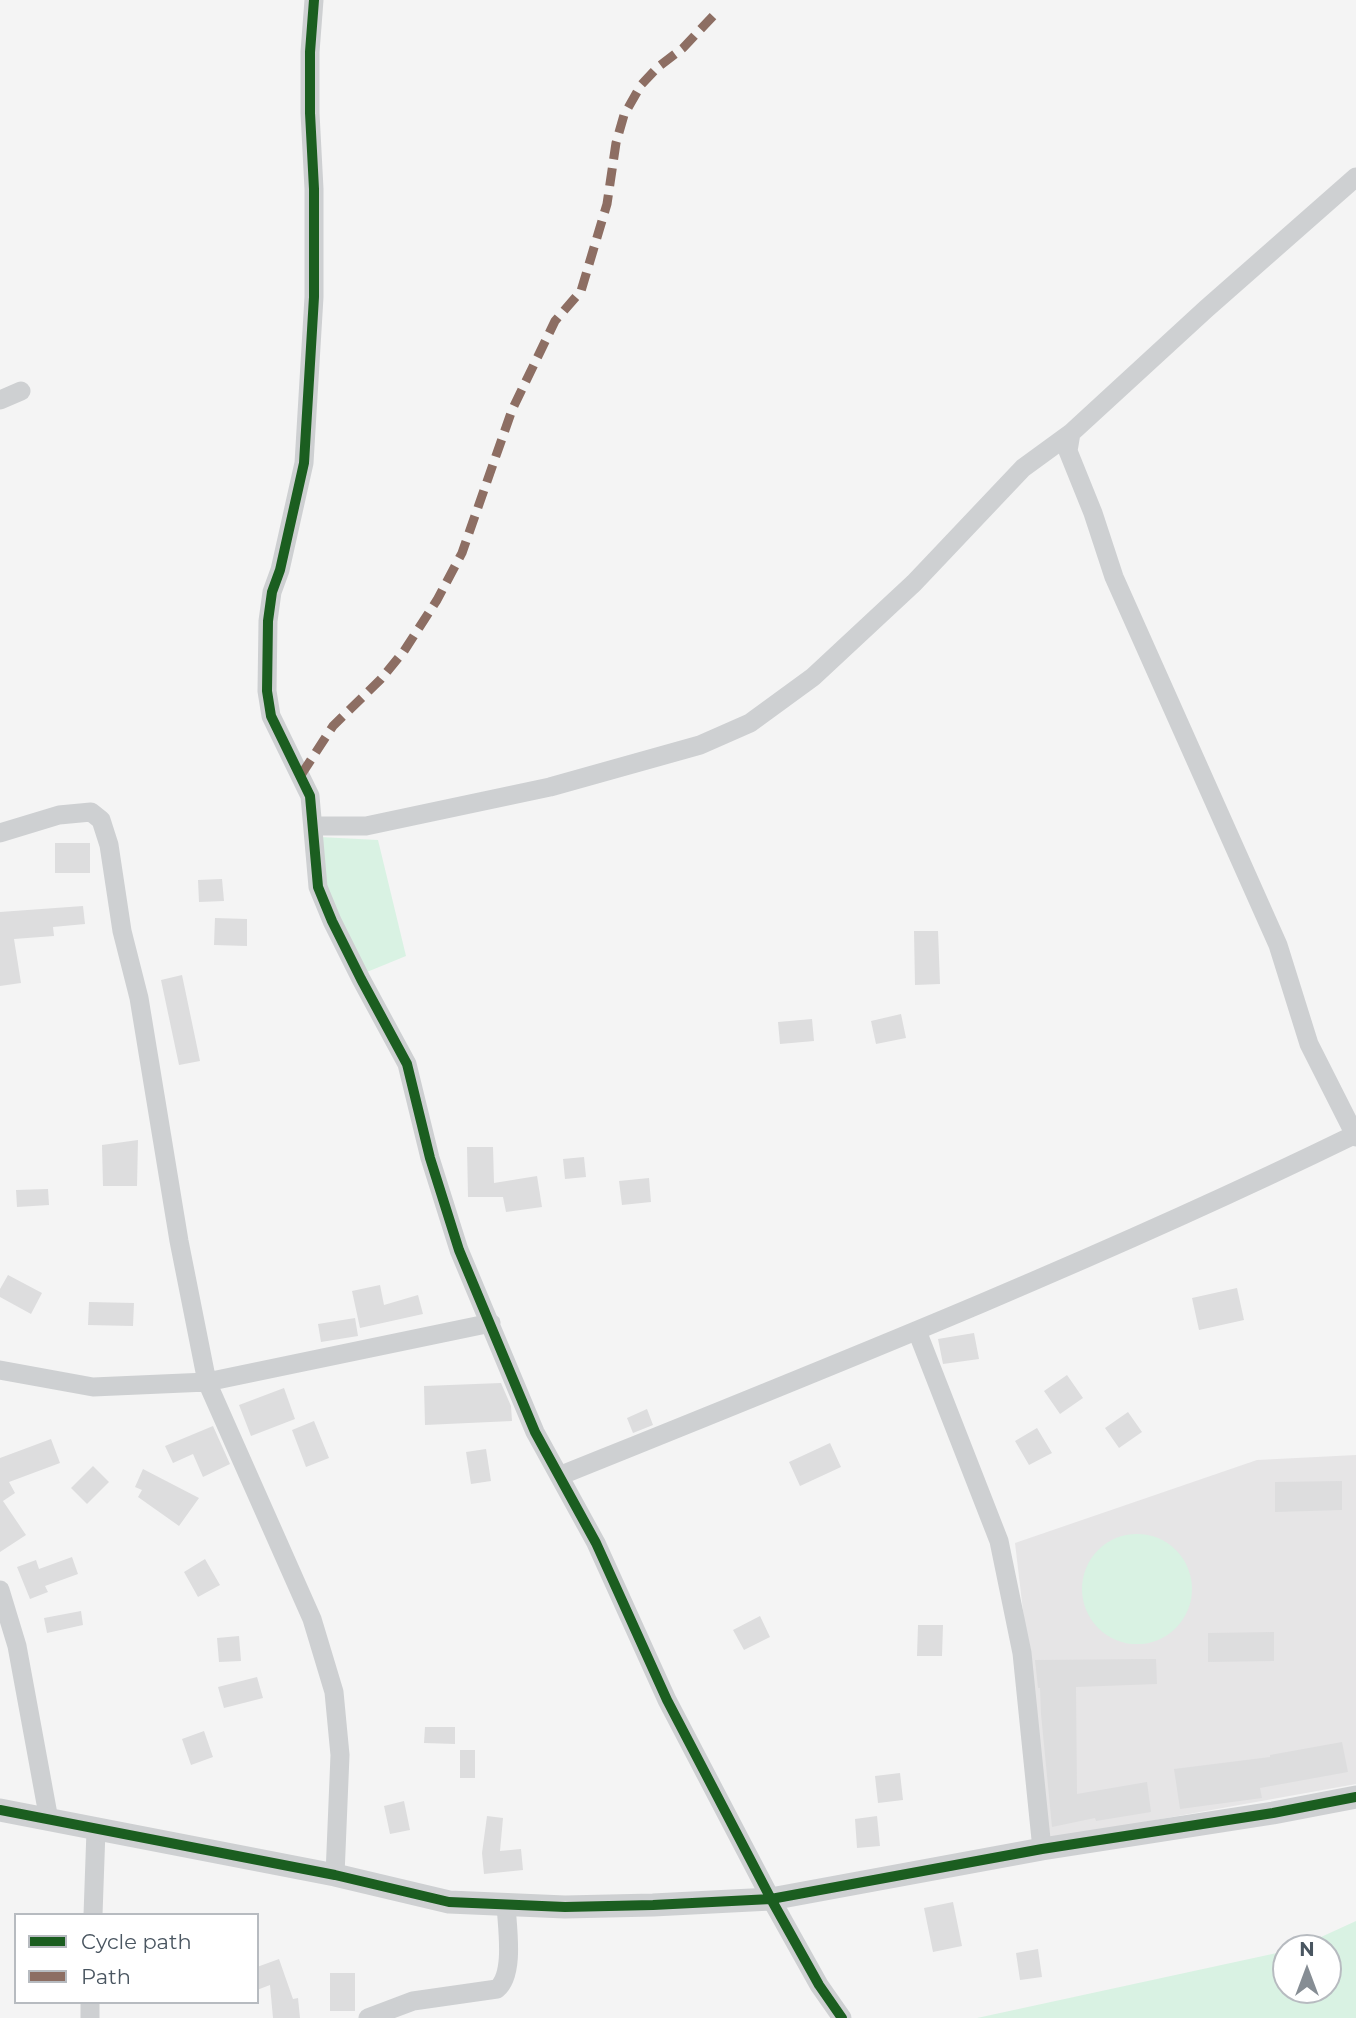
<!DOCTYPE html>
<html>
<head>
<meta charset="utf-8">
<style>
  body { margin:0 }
  #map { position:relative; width:1356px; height:2018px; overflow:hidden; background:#f4f4f4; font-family:Montserrat,sans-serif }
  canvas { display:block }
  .legend { position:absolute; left:14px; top:1913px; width:245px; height:91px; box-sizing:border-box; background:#fff; border:2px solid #b7bbc0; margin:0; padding:9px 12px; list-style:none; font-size:21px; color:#4a5661 }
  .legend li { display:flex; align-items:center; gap:14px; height:35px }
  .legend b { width:35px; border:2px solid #b7bbc0 }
  .north { position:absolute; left:1272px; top:1934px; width:70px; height:70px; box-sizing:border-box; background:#fff; border:2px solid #b7bbc0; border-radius:50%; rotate:0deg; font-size:19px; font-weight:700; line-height:28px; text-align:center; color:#4a5661 }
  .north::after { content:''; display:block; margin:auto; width:24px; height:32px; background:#868d94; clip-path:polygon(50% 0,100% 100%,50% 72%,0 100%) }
</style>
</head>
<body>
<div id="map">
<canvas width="1356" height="2018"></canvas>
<ul class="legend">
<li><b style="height:9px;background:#1b5e20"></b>Cycle path</li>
<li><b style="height:9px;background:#8d6e63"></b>Path</li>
</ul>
<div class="north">N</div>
</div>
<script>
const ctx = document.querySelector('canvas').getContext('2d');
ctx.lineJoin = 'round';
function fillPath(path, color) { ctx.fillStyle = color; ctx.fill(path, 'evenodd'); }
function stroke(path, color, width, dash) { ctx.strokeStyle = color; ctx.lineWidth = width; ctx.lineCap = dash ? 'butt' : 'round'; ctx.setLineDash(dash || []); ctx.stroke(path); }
const education = new Path2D(`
  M1356,1455V1784L1050,1839L1015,1543L1257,1460Z`);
const green = new Path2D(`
  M320,837L378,840L406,956L362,974L325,891Z
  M1082 1589a55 55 0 1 1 110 0a55 55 0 1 1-110 0Z
  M1356,1921V2018H977L1286,1951V1990H1328V1948H1297Z`);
const building = new Path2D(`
  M55,843H90V873H55Z
  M222,879L224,901L199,902L198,880Z
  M83,906L85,924L53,927L54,936L14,939L21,983L0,986V912Z
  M215,918L247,919V946L214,945Z
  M914,931H938L940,984L915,985Z
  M182,975L200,1061L179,1065L161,980Z
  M901,1014L906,1038L876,1044L871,1021Z
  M812,1019L814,1041L780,1044L778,1022Z
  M138,1140L137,1186H103L102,1145Z
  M467,1147H493L494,1183L537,1176L542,1207L506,1212L503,1197H468Z
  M584,1157L586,1177L565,1179L563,1159Z
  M649,1178L651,1202L622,1205L619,1181Z
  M48,1189L49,1205L17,1207L16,1190Z
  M8,1275L42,1293L31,1314L0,1297V1289Z
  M380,1285L384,1305L418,1295L423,1314L360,1328L352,1291Z
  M1237,1288L1244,1320L1199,1330L1192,1298Z
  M89,1302L134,1303L133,1326L88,1325Z
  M355,1318L358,1336L321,1342L318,1324Z
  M974,1333L979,1359L943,1364L938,1339Z
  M1067,1375L1083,1398L1060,1414L1044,1391Z
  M501,1383L511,1406L512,1421L425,1425L424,1386Z
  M284,1388L295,1419L251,1436L239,1405Z
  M647,1409L653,1425L633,1433L627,1418Z
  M1128,1412L1142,1432L1119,1448L1105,1428Z
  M314,1421L329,1458L306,1467L292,1430Z
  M213,1426L230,1464L203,1477L193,1454L173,1463L165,1446Z
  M1037,1428L1052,1453L1029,1465L1015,1441Z
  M51,1439L60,1463L9,1482L15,1493L3,1501L26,1535L0,1552V1458Z
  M830,1443L841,1467L800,1486L789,1462Z
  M486,1449L491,1481L471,1484L466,1452Z
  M93,1466L109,1482L87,1504L71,1488Z
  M143,1469L199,1498L179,1526L138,1497L142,1490L135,1487Z
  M1342,1481V1510L1275,1512V1482Z
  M72,1557L78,1574L45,1586L48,1592L30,1599L17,1567L36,1560L39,1569Z
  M205,1559L220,1585L198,1597L184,1572Z
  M81,1611L83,1625L47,1633L44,1618Z
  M760,1616L770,1637L744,1650L733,1630Z
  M918,1625H943L942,1656H917Z
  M1274,1632V1661L1208,1662V1633Z
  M239,1636L241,1661L219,1662L217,1638Z
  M1156,1659L1157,1684L1076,1687L1077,1794L1147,1782L1151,1812L1096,1821L1095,1818L1052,1827L1041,1714L1040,1688H1038L1035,1660Z
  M257,1677L263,1698L224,1708L218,1687Z
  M425,1727H455V1744L424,1743Z
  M204,1731L213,1757L191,1765L182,1739Z
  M1342,1742L1348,1772L1260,1788L1262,1798L1180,1809L1174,1769L1270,1757V1755Z
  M460,1750H475V1778H460Z
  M900,1773L903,1800L878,1803L875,1776Z
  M404,1801L410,1830L390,1834L384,1806Z
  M487,1816L503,1818L500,1851L521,1849L523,1870L484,1874L482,1853Z
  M877,1816L880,1846L857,1848L855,1819Z
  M953,1902L962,1946L933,1952L924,1908Z
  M1038,1949L1042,1977L1020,1980L1016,1953Z
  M279,1959L293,1999L298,1998L300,2018H273L270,1985L257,1990V1967Z
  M330,1973H355V2011H330Z`);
const minor = new Path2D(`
  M314,0L310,52V113L314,189V297L304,463L280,570L272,592L268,621L267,691L271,716L310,796L318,887L332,921L361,979L407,1064L430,1158L459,1250L535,1432L596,1543L667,1700L771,1899L819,1985L842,2018
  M1356,177L1206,309L1071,433L1068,451L1093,513L1114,577L1278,945L1309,1044L1356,1137
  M0,400L21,391
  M314,826H366L550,787L700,745L750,723L813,677L914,583L1023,468L1071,433
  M0,833L59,815L91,812L101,820L109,845L122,931L139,998L179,1241L207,1382L312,1619L334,1692L340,1755L335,1875
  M917,1331L999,1541L1022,1653L1042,1849
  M0,1370L93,1387L207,1382L491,1323
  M559,1476C827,1368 1096,1261 1356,1134
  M0,1590L17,1646L49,1820
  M93,1915L96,1830
  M90,2002V2018
  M368,2018L413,2001L497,1989C515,1974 507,1927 506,1904`);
const tertiary = new Path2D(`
  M0,1810L335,1875L449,1902L565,1907L653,1905L771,1899L1042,1849L1273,1813L1356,1797`);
const quiet = new Path2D(`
  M301,775L333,726L381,679L404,651L437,600L462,553L512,410L555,321L581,291L607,204L616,143L624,115L641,85L658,67L683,48L714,15`);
const cycleway = new Path2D(`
  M314,0L310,52V113L314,189V297L304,463L280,570L272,592L268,621L267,691L271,716L310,796L318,887L332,921L361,979L407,1064L430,1158L459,1250L535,1432L596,1543L667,1700L771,1899L819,1985L842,2018
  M0,1810L335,1875L449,1902L565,1907L653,1905L771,1899L1042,1849L1273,1813L1356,1797`);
fillPath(education, '#e6e5e6');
fillPath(green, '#d9f2e3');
fillPath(building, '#ddddde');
stroke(minor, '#ced0d2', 19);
stroke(tertiary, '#ced0d2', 23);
stroke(quiet, '#8d6e63', 9, [18, 9]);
stroke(cycleway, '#1b5e20', 10);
</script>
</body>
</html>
